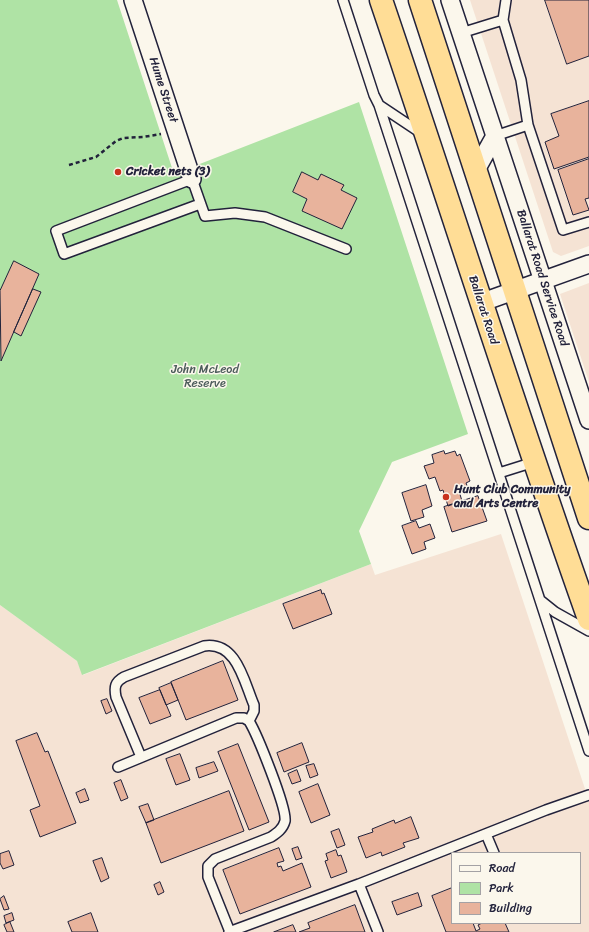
<!DOCTYPE html>
<html>
<head>
<meta charset="utf-8">
<style>
  body { margin:0 }
  #map { position:relative; width:589px; height:932px; overflow:hidden; background:#fbf7ec; font-family:Sriracha,sans-serif }
  canvas { display:block }
  .legend { position:absolute; left:451px; top:852px; width:130px; height:72px; box-sizing:border-box; background:#fbf7ec; border:1px solid #a4a2a5; margin:0; padding:5px 7px; list-style:none; font-size:12px; color:#22223b }
  .legend li { display:flex; align-items:center; gap:8px; height:20px }
  .legend b { width:20px; border:1px solid #a4a2a5 }
</style>
</head>
<body>
<div id="map">
<canvas width="589" height="932"></canvas>
<ul class="legend">
<li><b style="height:5px;background:#fbf7ec"></b>Road</li>
<li><b style="height:11px;background:#afe3a5"></b>Park</li>
<li><b style="height:11px;background:#e8b39c"></b>Building</li>
</ul>
</div>
<script>
const ctx = document.querySelector('canvas').getContext('2d');
ctx.lineJoin = 'round';
function fillPath(path, color) { ctx.fillStyle = color; ctx.fill(path, 'evenodd'); }
function stroke(path, color, width, dash) { ctx.strokeStyle = color; ctx.lineWidth = width; ctx.lineCap = dash ? 'butt' : 'round'; ctx.setLineDash(dash || []); ctx.stroke(path); }
function drawText(font, color, halo, rows, align = 'center') {
  ctx.font = font + ' Sriracha,sans-serif'; ctx.lineWidth = 3; ctx.setLineDash([]); ctx.textBaseline = 'middle'; ctx.strokeStyle = halo; ctx.fillStyle = color; for (const [text, x, y, turn = 0] of rows) {
    ctx.save(); ctx.translate(x, y); ctx.rotate((+turn || 0) * Math.PI / 180); ctx.textAlign = isNaN(turn) ? turn : align; if (halo) ctx.strokeText(text, 0, 0); ctx.fillText(text, 0, 0); ctx.restore();
  }
}
const built = new Path2D(`
  M470,0H589V246L561,256L553,252Z
  M589,283V382L560,294Z
  M501,534L589,801V932H0V605L77,661L83,675L371,564L375,575ZM452,853H580V923H452Z`);
const green = new Path2D(`
  M0,0H117L174,174L359,102L468,434L392,462L359,531L371,564L82,675L77,661L0,605Z`);
const building = new Path2D(`
  M545,0H589V56L567,64Z
  M589,101V157L554,169L545,142L559,136L551,114Z
  M589,159V198L585,199L589,210L573,215L558,170Z
  M302,172L318,180L321,174L344,185L341,190L357,198L342,229L302,211L307,199L293,192Z
  M14,261L39,274L1,361L0,291Z
  M33,289L41,292L21,336L14,332Z
  M444,451L445,454L455,451L457,456L460,454L470,481L466,483L468,488L459,491L462,501L448,506L443,490L440,491L435,477L429,479L424,466L434,463L432,455Z
  M426,485L432,506L422,510L424,517L411,521L402,493Z
  M478,496L487,521L452,532L444,507Z
  M416,521L419,528L430,524L435,538L424,542L426,549L412,554L402,526Z
  M321,590L322,594L324,593L332,614L293,629L283,604Z
  M223,661L238,700L186,720L171,682Z
  M171,683L178,700L166,705L159,688Z
  M160,690L171,716L150,724L139,698Z
  M107,699L112,711L106,714L101,701Z
  M37,733L45,752L48,751L76,823L40,837L30,810L40,806L16,741Z
  M302,743L309,762L284,772L277,753Z
  M238,744L269,822L249,830L218,752Z
  M180,754L190,780L176,785L166,759Z
  M214,762L218,771L199,778L196,768Z
  M314,764L318,775L310,778L306,766Z
  M297,770L301,781L292,784L288,774Z
  M121,780L128,798L121,801L114,783Z
  M318,784L330,815L311,823L299,792Z
  M85,789L89,800L80,803L76,793Z
  M229,791L244,831L161,863L146,823Z
  M148,804L154,820L146,823L139,807Z
  M411,817L419,838L403,843L405,847L382,856L381,852L366,858L358,837L373,832L372,829L394,820L395,823Z
  M339,829L345,845L337,848L331,832Z
  M298,847L302,858L296,860L292,849Z
  M279,848L284,861L277,863L278,867L281,866L283,871L302,863L311,887L240,914L223,870Z
  M336,850L338,856L341,855L347,872L331,878L325,861L328,860L326,854Z
  M9,851L14,865L3,869L0,863V854Z
  M102,858L109,878L101,882L93,861Z
  M160,882L164,892L158,895L154,885Z
  M452,888V923H473L476,931L480,929L478,925L482,923H505L509,932H446L432,896Z
  M418,893L422,906L397,915L392,902Z
  M4,896L9,909L4,910L0,899Z
  M355,905L365,932H299L310,928L308,923Z
  M12,913L14,920L6,923L4,916Z
  M91,913L98,932H72L68,922Z
  M10,922L14,932H7L4,925Z
  M293,925L296,932H274Z`);
const path = new Path2D(`
  M69,165L96,157L116,141L123,138L143,137L161,134`);
const lane = new Path2D(`
  M343,0L374,95L379,105L421,133
  M503,20L521,80L528,125L563,230L589,222
  M461,33L503,20L506,0
  M379,105L589,751
  M495,136L528,125
  M200,204L64,254L56,231L192,179L205,216L235,213L265,217L346,249
  M499,473L534,462
  M540,600L555,612L589,631
  M141,757L116,697C114,687 115,682 124,677L204,646C237,641 244,682 254,705V711L249,721
  M118,767L236,718H244L249,721C257,734 287,808 285,821C283,829 277,833 271,837L215,859L208,866V877L230,932
  M486,834L494,853
  M359,884L378,932
  M229,932L359,884L546,810L589,795`);
const street = new Path2D(`
  M133,0L192,179
  M450,0L589,420
  M476,170L495,136
  M480,303L589,264`);
const highway = new Path2D(`
  M381,0C451,206 516,414 589,619
  M420,0L589,518`);
const markers = [
  [118,172,4,"#c8321e"],
  [446,497,4,"#c8321e"]
];
const streetNames = [
  ["Hume Street",163,90,72],
  ["Ballarat Road Service Road",542,278,72],
  ["Ballarat Road",483,310,72]
];
const poiNames = [
  ["Cricket nets (3)",126,172],
  ["Hunt Club Community",454,490],
  ["and Arts Centre",454,504]
];
const parkNames = [
  ["John McLeod",205,370],
  ["Reserve",205,384]
];
fillPath(built, '#f5e3d4');
fillPath(green, '#afe3a5');
fillPath(building, '#e8b39c');
stroke(building, '#22223b', 1);
stroke(lane, '#22223b', 12);
stroke(street, '#22223b', 20);
stroke(highway, '#22223b', 25);
stroke(path, '#22223b', 2.5, [4, 3]);
stroke(lane, '#fbf7ec', 9);
stroke(street, '#fbf7ec', 17);
stroke(highway, '#ffdd96', 22);
for (const [x, y, r, color] of markers) { const dot = new Path2D(); dot.arc(x, y, r, 0, 2 * Math.PI); ctx.fillStyle = color; ctx.fill(dot); stroke(dot, '#fbf7ec', 1.5); }
drawText('12px', '#22223b', '#fbf7ec', streetNames);
drawText('bold 12px', '#22223b', '#fbf7ec', poiNames, 'left');
drawText('12px', '#4c5c5b', '#fbf7ec', parkNames);
</script>
</body>
</html>
